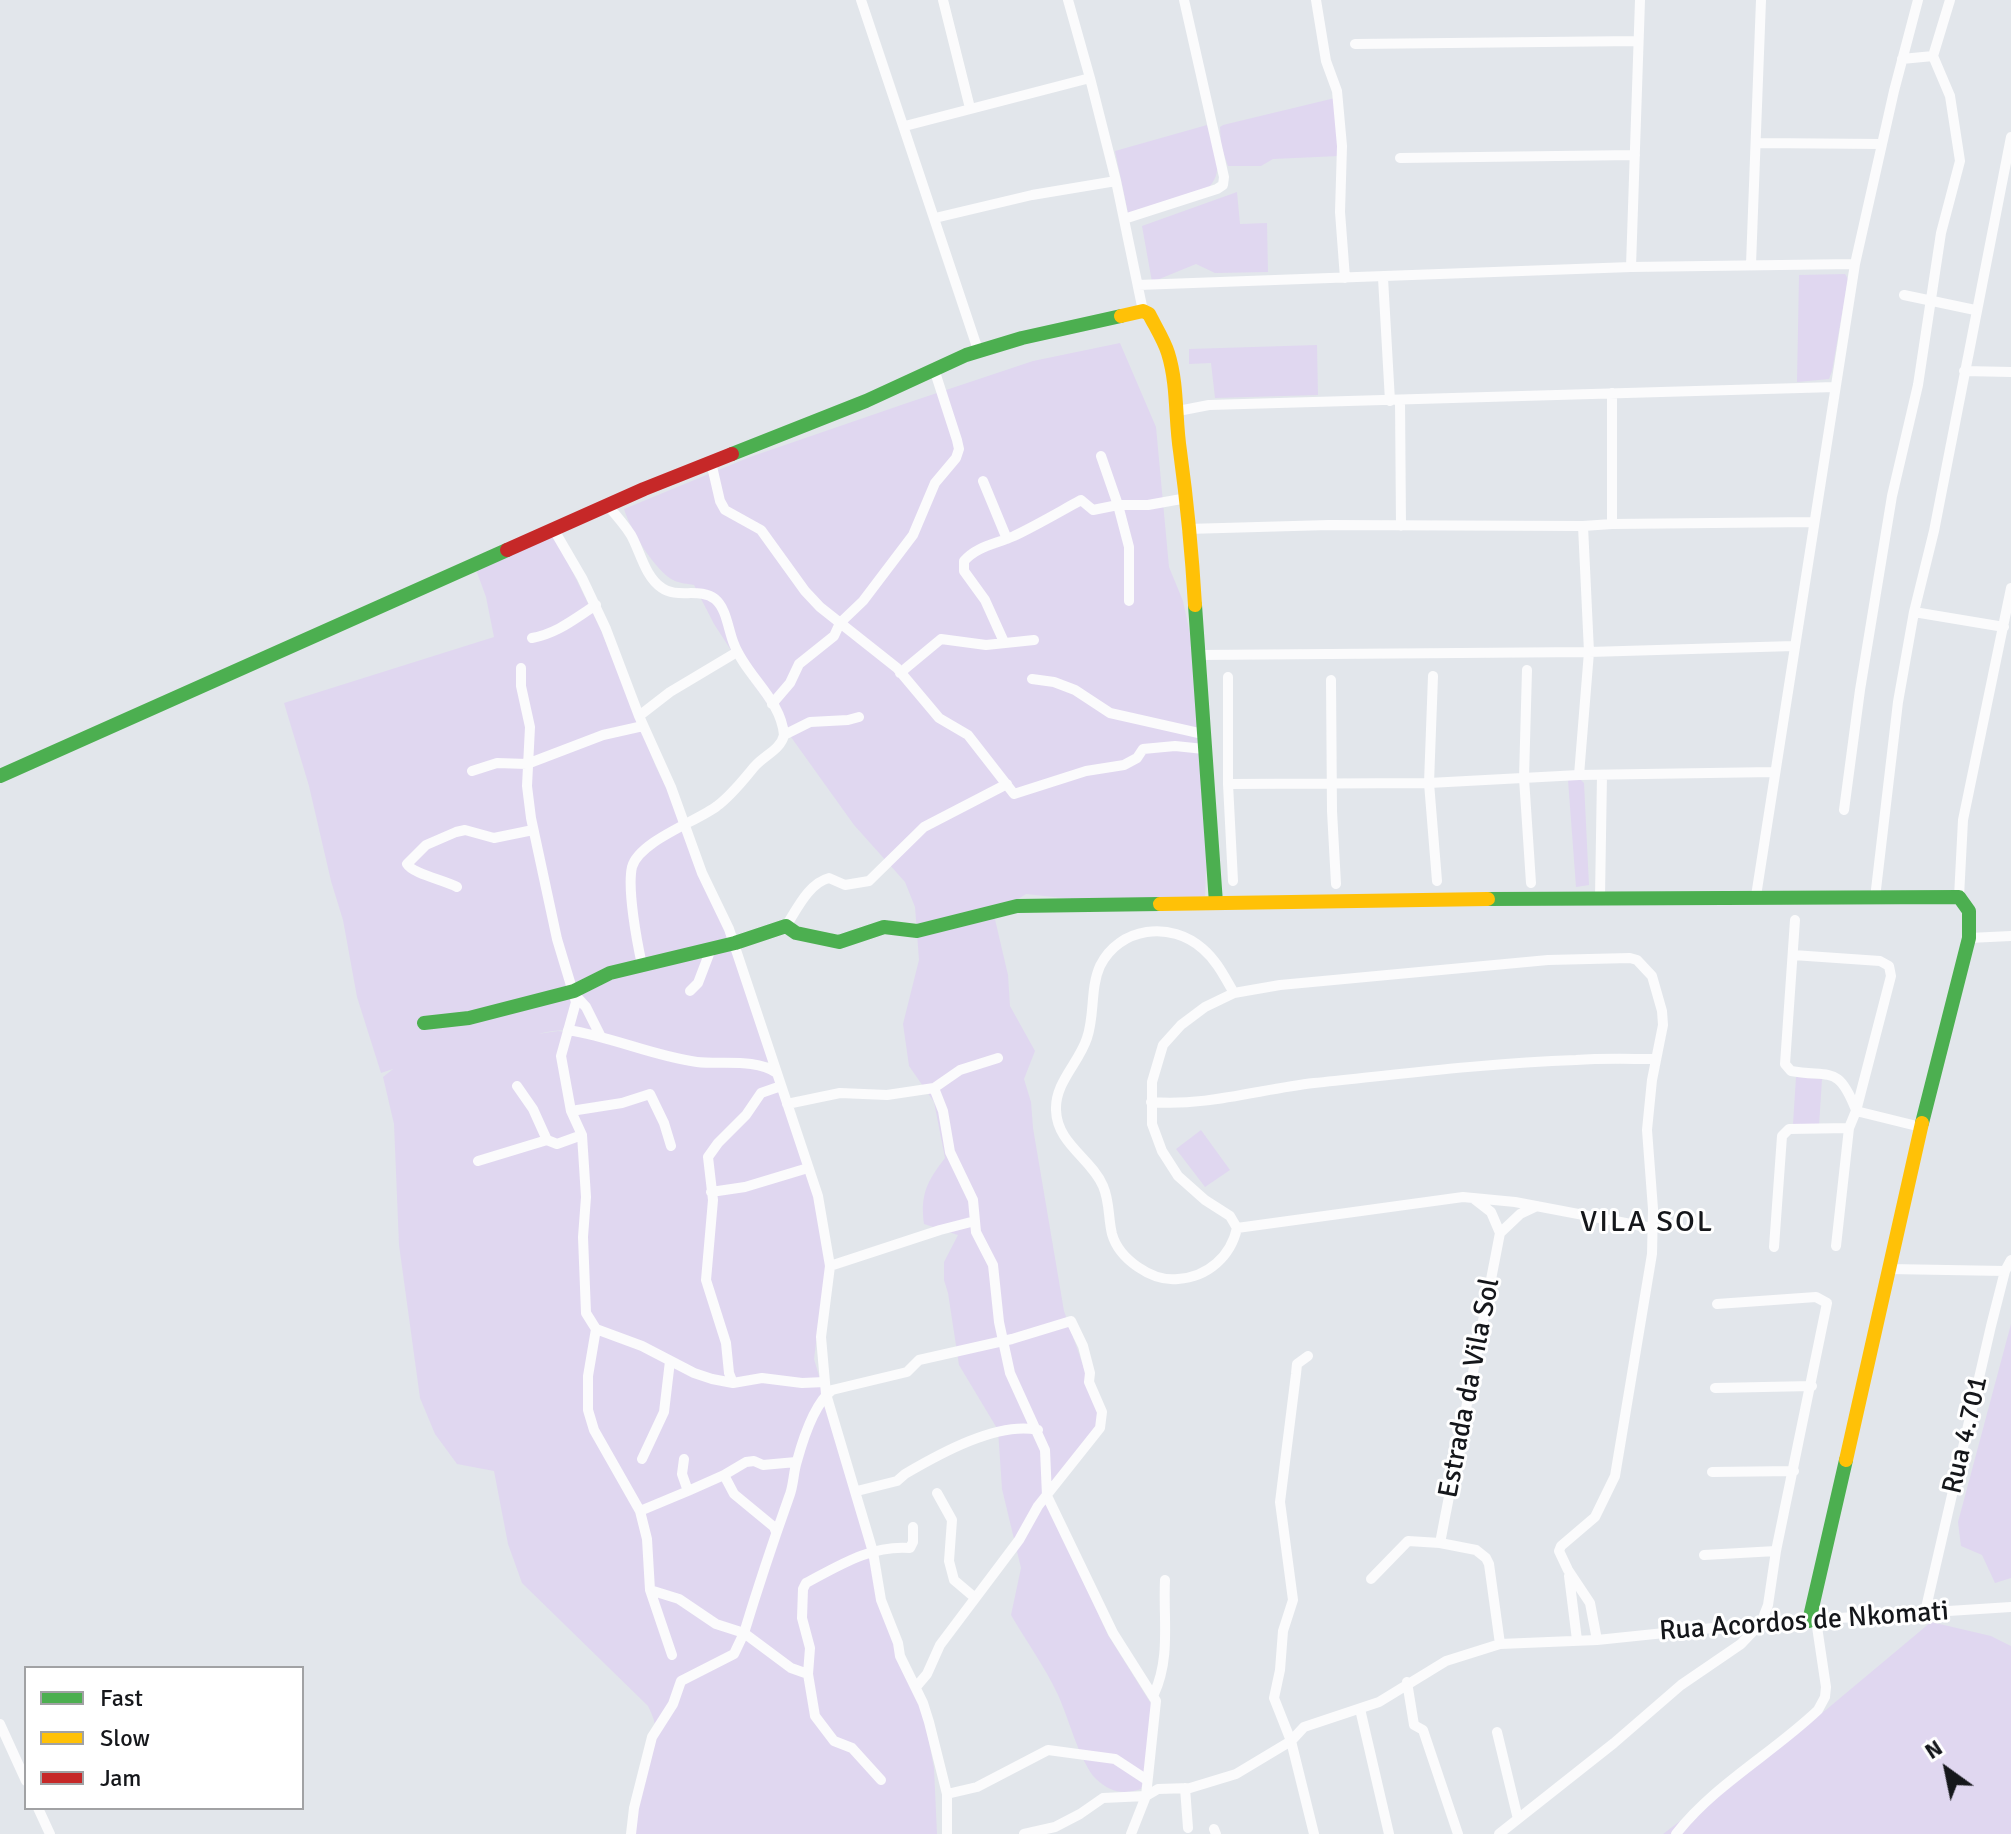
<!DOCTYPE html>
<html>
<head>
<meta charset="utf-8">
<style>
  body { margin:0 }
  #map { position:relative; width:2011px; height:1834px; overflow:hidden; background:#e2e6eb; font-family:Signika,sans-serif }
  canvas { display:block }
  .legend { position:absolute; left:24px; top:1666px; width:280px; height:144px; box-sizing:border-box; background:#fff; border:2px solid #a1a2a4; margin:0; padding:10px 14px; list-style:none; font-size:24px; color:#15171b }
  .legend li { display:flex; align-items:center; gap:16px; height:40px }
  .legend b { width:40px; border:2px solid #a1a2a4 }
  .north { position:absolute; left:1907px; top:1730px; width:80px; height:80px; -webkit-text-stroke:6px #fff; paint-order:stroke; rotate:327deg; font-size:22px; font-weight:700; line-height:32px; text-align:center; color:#15171b }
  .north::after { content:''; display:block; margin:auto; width:28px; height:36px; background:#15171b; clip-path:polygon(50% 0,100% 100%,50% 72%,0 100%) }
</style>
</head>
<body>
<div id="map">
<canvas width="2011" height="1834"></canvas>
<ul class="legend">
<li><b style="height:10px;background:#4caf50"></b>Fast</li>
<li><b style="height:10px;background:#ffc107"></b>Slow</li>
<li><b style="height:10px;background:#c62828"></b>Jam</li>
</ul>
<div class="north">N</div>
</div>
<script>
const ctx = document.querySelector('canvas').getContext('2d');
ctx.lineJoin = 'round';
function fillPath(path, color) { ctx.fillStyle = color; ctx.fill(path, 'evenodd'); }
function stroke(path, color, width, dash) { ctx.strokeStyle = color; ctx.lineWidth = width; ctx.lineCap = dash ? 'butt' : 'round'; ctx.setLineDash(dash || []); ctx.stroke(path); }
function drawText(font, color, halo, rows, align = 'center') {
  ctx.font = font + ' Signika,sans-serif'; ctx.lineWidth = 6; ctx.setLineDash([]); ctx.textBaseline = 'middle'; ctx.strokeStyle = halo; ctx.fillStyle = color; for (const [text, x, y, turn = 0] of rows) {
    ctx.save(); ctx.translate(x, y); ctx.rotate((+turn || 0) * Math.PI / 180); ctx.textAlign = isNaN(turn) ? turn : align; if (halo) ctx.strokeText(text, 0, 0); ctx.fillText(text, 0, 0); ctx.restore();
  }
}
const green = new Path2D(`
  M1335,98L1339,156L1273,159L1261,166H1228L1221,146L1220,127L1223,125Z
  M1207,125C1213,146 1226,170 1209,187L1128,213L1115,151Z
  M1237,192L1240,224L1267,223L1268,272L1215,273L1196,264L1152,282L1142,226Z
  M1845,274L1848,279L1832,371L1829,379L1797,382L1799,275Z
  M1120,343L1156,427L1169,567L1183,601L1194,653L1208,824L1205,896L1117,904L1026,894L994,915L1008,975L1010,1006L1035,1051L1024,1079L1031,1102L1033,1128L1064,1311L1099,1411V1424L1053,1483L1042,1491L1108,1635L1153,1707L1145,1774L1141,1789C1123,1795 1110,1792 1096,1779C1080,1763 1068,1716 1058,1695C1045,1667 1026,1641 1011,1615L1021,1568L1002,1489L998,1430L959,1365L948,1293L944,1280V1262L958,1235L924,1224C920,1195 927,1181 945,1158L934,1102L909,1066L903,1024L919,960L915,907L905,882L854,825L753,684L714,624L694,585C688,584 680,583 675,581C655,572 630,529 624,509L750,457L910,402L1033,361Z
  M1317,345L1318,395L1215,398L1211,363L1189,364V349Z
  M554,534L600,628L656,767L674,803L734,955L772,1062C747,1060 721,1064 696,1059C644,1050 591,1019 538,1034L558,1031L596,1036L685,1063L748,1067L775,1074L814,1194L826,1266L814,1359L863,1523L878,1598L897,1653L924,1716L934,1768L937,1834H633C636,1803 658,1751 655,1725C654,1719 651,1712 648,1706L522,1583L508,1544L494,1471L457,1464L435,1434L420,1398L399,1245L394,1124L383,1077L393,1069L381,1073L357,997L343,920L331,881L309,786L284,703L494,637L486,597L475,567Z
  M1580,779L1584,783L1589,885L1576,887L1568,780Z
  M1796,1077L1822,1079L1819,1126L1793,1124Z
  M1201,1130L1230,1170L1205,1187L1176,1149Z
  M2011,1324V1578L1995,1583L1982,1555L1961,1546L1958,1522Z
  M1931,1622L1991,1636L2011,1646V1834H1663L1827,1709Z`);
const street = new Path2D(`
  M861,0L978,350
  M943,0L970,108
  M1316,0L1326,61L1337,91L1342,146L1340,212L1345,278
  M1355,44L1638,41
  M1902,59L1933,56
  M1090,78L1116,181L1143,311
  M905,126L1090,78L1068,0
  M1758,143L1881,144
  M1400,158L1635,155
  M935,218L1032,195L1116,181
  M1124,219L1217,189L1223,185L1224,177L1184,0
  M1751,264L1761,0
  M1631,267L1640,0
  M1383,278L1390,401
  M1138,285L1631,267L1855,264
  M1904,295L1975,310
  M1964,371L2011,372
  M1400,400L1401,526
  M1178,411L1209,405L1835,387
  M1101,456L1118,505L1129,547V601
  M711,462L720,501L725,510L761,530L805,591L820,607L897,668L939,718L968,735L1014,794L1086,771L1124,765L1137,758L1143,749L1175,746L1204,749
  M983,481L1007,539
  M608,506C616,515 624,524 631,535C640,551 645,577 662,588C677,599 700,587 715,599C727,609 728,630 734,644C746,676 781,699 784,735
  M1612,524V393
  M1187,529L1329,525L1583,526L1612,524L1814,522
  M554,530L582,578L606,629L639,716L671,787L702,873L729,929L818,1196L830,1266L821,1337L826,1394L873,1552L881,1600L898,1643L900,1656L923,1703L929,1722L947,1794V1834
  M1914,612L2004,627
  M532,638C558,633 574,619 596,605
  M1004,642L985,600L964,571V561C977,546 996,544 1014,536C1037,525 1059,512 1081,500L1093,510L1118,505H1148L1187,498
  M1199,655L1589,652L1794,646
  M521,668V686L530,727L527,786L531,818L557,939L576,1002L561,1056L571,1111L582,1135L586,1197L583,1237L586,1313L596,1329L642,1346L694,1373L712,1379L733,1383L762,1378L802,1383L825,1382
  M1527,670L1524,778L1531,883
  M900,673L941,639L986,645L1034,640
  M1228,677V784L1233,881
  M1032,679L1054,682L1075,690L1110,713L1203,734
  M1331,680L1332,811L1336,884
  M772,704L790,683L799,664L834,636L840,623L863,601L913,535L935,483L956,458L959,449L957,440L934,369
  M639,716L670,692L737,652
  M472,771L497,763L527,764L603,735L643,726
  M1579,775L1774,772
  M1228,784L1429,783L1433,676
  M1844,810L1860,690L1892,496L1918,385L1941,233L1960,161L1950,96L1933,56L1950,0
  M1437,881L1429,783L1579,775L1589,652L1583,526
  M457,887C444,880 413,874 407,864L426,845L456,832L465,830L494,838L533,830
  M1756,896L1855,264L1894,91L1918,0
  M1600,897L1602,775
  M1959,897L1963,820L2011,588
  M1875,898L1898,702L1914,612L1934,531L2011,137
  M1795,920L1785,1064L1791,1071C1831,1078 1838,1064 1856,1110
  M786,926C797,909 809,883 829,878L845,885L869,881L924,827L1007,784
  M1969,938L2011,936
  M642,965C637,942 627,889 632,867C639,841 698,821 717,806C732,795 743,780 755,766C765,755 781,749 784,735L810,722L848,720L859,717
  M690,991L698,983L711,949
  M1234,993C1225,978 1217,961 1203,949C1171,920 1119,927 1100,966C1090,988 1095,1015 1087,1038C1079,1063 1055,1082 1056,1110C1057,1144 1091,1158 1103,1186C1110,1202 1108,1218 1112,1234C1119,1259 1152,1282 1178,1279C1208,1277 1231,1256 1237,1228L1230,1216L1205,1200L1178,1176L1162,1151L1152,1124V1082L1163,1045L1181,1025L1205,1007L1234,993L1280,985L1548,960L1630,958L1637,960L1652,976L1662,1011L1663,1025L1652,1080L1647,1130L1653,1209L1652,1254L1615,1476L1595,1517L1561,1546L1559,1551L1568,1570L1590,1603L1597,1640
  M575,995L586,1007L600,1035
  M568,1030C613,1037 653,1056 697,1062C722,1065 755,1058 777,1073
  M517,1086L533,1109L547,1140
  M934,1088L943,1111L950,1152L973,1200L976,1232L993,1265L999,1322L1010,1373L1045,1450L1047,1496L1113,1633L1156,1701L1146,1796L1131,1834
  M1151,1102C1204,1107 1261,1089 1314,1083C1401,1074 1489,1063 1576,1060C1602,1058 1629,1059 1655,1059
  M787,1104L840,1093L887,1095L934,1088L960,1070L998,1058
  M571,1111L622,1103L650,1094L664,1123L671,1146
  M1856,1111L1921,1127
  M478,1161L547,1140L557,1144L582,1135
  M711,1192L745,1187L808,1168
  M1473,1198L1491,1212L1500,1233
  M1237,1228L1463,1197L1515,1202L1652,1228
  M1836,1246L1849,1128
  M1774,1247L1782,1136L1789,1129L1849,1128L1856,1111L1891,976L1889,966L1880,961L1793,955
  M830,1266L940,1230L975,1221
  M1889,1269L2005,1271
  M596,1329L588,1376V1410L594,1430L640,1511L647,1539L650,1590L672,1655
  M1308,1356L1297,1364L1296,1374L1280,1502L1293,1600L1283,1631L1280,1670L1274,1698L1291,1741L1314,1834
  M733,1383L729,1373L726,1343L706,1280L713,1200L708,1157L718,1143L746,1115L761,1093L781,1086
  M1715,1388L1812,1386
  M642,1459L664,1412L670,1361
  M1712,1472L1794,1471
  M724,1475L734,1494L774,1527L776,1532
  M688,1491L724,1475L746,1462L754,1461L763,1465L796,1462
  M857,1491L897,1481L905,1474C939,1454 998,1421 1038,1430
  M937,1493L952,1520L949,1561L954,1580L974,1597
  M640,1511L688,1491L682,1474L684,1459
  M1440,1543L1500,1233L1520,1214L1537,1206
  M1704,1555L1776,1551
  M1569,1576L1577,1640
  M1371,1579L1408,1541L1440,1543L1476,1550L1486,1558L1489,1564L1500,1644
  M650,1590L679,1599L716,1624L744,1633C758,1587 773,1542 789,1497C794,1485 793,1473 797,1461C803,1439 814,1404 832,1390L907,1372L919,1360L1012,1339L1071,1321L1083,1346L1090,1373L1089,1382L1102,1412L1100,1428L1038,1506L1019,1540L940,1645L927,1674L916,1687
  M1925,1612L1991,1326L2005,1271L2011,1260
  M1407,1682L1414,1725L1423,1730L1458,1834
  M1154,1694C1171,1657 1163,1619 1165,1580
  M1360,1709L1389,1834
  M0,1724L26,1781
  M1497,1732L1518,1819
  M881,1780L852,1748L834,1741L815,1716L808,1674L810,1648L802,1618L803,1589L806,1583C840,1565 871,1545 910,1548L913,1542V1527
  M1185,1788L1188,1828
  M947,1794L977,1787L1048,1750L1115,1759L1147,1780
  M38,1808L50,1834
  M1214,1829L1216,1834
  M631,1834L634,1808L652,1737L673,1704L681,1681L734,1654L744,1633L791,1668L808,1674
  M1024,1834L1055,1827L1080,1814L1103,1798L1146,1796L1158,1789L1190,1788L1236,1774L1291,1741L1304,1727L1379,1702L1446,1661L1500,1644L1597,1640L1761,1623L2011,1607
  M1499,1834L1614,1743L1681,1685L1741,1644L1761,1623L1768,1605L1776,1551L1827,1303L1816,1297L1717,1304
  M1676,1834C1714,1785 1773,1753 1818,1710L1825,1697L1826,1687L1816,1620`);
const fast = new Path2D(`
  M732,454L866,401L966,355L1022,338L1121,316
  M1195,605L1216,903
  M0,776L507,550
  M1488,899L1959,897L1969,911V938L1922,1123
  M424,1023L469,1018L574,991L610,973L735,943L786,926L796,933L839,942L884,927L917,931L1017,906L1160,904
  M1809,1621L1846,1460`);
const slow = new Path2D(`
  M1121,316L1143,311L1149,314C1155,326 1164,340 1168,353C1178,385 1175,419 1180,451C1187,502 1192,554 1195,605
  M1160,904L1488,899
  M1846,1460L1922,1123`);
const jam = new Path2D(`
  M507,550L644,489L732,454`);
const streetNames = [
  ["Estrada da Vila Sol",1470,1388,-79],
  ["Rua 4.701",1966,1435,-77],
  ["Rua Acordos de Nkomati",1804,1622,-4]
];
const neighbourhoodNames = [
  ["VILA SOL",1647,1223]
];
fillPath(green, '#e0d7f0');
stroke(street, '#fbfbfc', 10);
stroke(fast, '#4caf50', 14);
stroke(slow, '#ffc107', 14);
stroke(jam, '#c62828', 14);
drawText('28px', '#15171b', '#fff', streetNames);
ctx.letterSpacing = '2px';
drawText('30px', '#15171b', '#fff', neighbourhoodNames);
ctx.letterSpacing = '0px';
</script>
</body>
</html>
